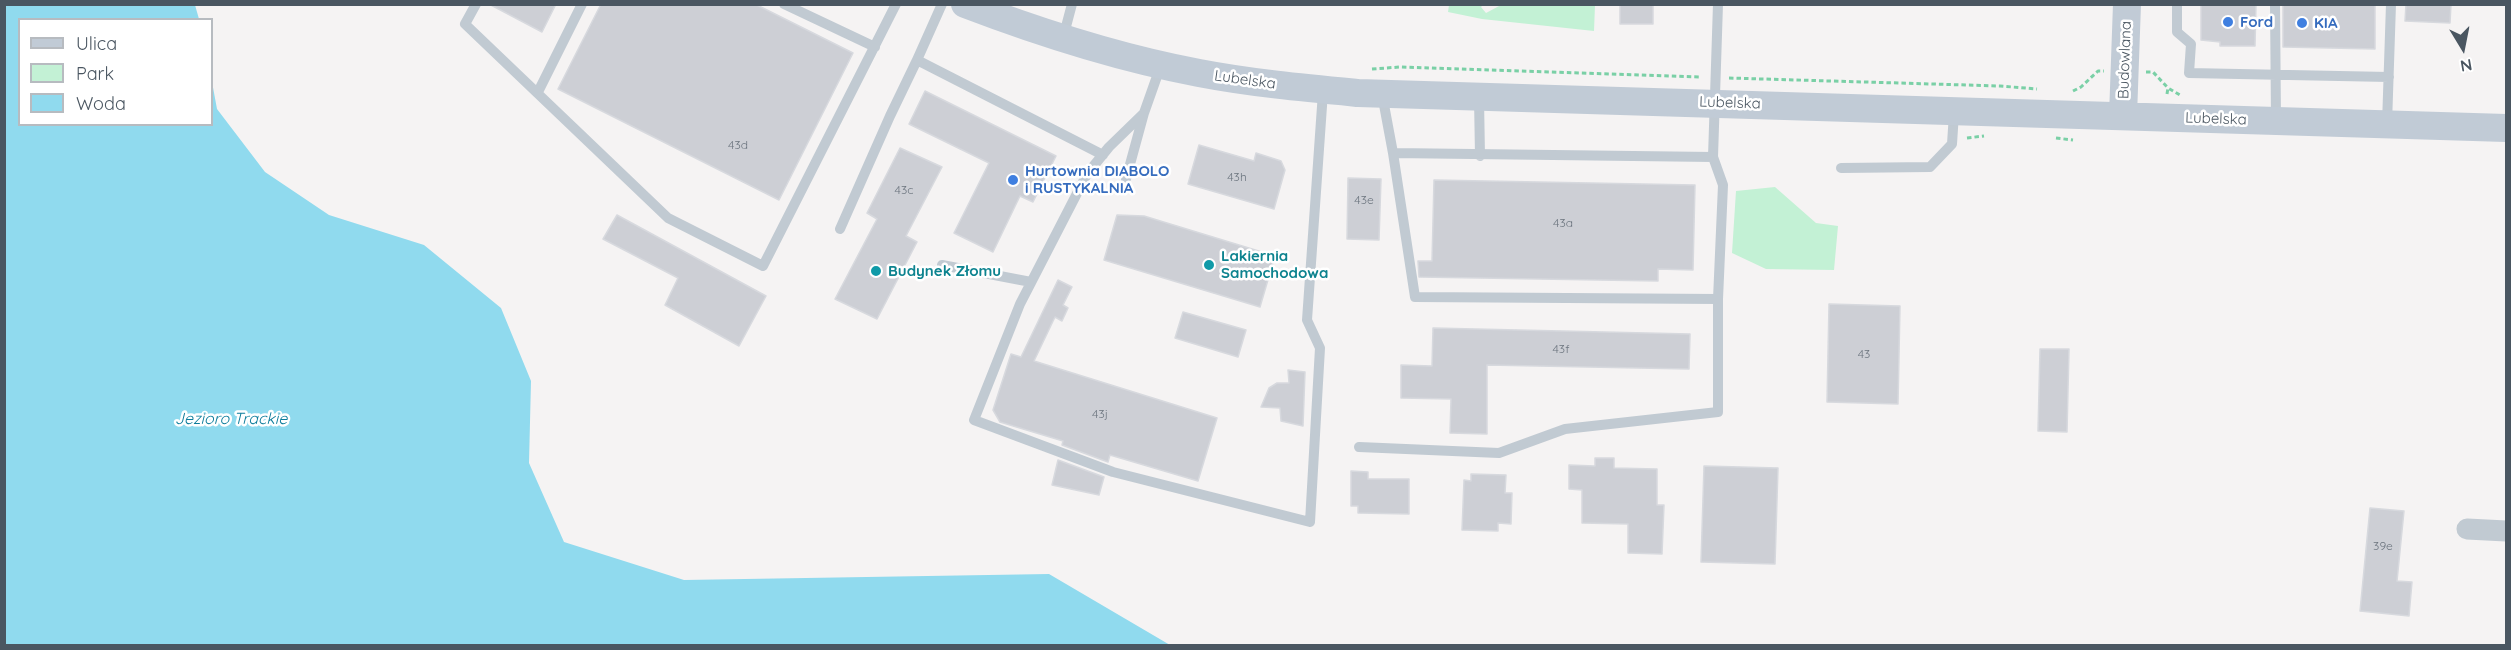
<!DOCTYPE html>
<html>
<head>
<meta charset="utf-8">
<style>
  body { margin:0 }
  #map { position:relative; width:2511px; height:650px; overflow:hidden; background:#f5f3f3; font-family:Quicksand,sans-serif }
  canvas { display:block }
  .frame { position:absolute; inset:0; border:6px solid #4a5661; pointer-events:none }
  .legend { position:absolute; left:18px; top:18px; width:195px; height:108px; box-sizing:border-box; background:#fff; border:2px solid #b7bbc0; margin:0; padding:8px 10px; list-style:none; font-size:18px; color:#4a5661 }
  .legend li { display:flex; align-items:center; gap:12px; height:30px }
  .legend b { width:30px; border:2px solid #b7bbc0 }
  .north { position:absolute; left:2433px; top:18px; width:60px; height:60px; -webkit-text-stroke:4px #fff; paint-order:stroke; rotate:170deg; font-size:16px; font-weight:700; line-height:24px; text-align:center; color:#4a5661 }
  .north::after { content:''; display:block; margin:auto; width:21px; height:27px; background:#4a5661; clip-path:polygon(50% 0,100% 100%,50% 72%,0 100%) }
</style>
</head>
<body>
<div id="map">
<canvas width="2511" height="650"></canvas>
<div class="frame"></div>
<ul class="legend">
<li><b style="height:8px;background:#c1cbd6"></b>Ulica</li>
<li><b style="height:16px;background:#c3f1d5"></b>Park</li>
<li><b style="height:16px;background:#90daee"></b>Woda</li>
</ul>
<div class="north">N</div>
</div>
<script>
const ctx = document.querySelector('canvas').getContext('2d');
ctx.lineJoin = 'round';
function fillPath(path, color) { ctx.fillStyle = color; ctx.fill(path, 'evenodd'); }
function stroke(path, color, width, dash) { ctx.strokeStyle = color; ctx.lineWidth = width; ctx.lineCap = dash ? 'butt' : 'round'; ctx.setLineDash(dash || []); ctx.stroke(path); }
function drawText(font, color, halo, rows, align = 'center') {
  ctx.font = font + ' Quicksand,sans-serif'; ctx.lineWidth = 5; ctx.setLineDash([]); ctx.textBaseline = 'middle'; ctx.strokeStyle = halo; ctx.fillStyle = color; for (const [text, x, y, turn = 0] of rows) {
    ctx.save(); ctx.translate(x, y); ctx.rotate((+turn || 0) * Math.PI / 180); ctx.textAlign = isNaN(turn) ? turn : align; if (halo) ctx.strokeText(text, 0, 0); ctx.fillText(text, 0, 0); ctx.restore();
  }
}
const green = new Path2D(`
  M1449,5H1483L1481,7L1486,13L1501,5H1595L1594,31L1482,19L1448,12Z
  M1775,187L1816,223L1838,226L1834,270L1766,269L1732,253L1736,191Z`);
const water = new Path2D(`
  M4,5H195L199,19L20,20V124H212V82L217,109L265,172L329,215L424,245L501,308L531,381L529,463L564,542L684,580L1049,574L1170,645H5Z`);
const building = new Path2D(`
  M489,4H556L542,32Z
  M601,4H755L853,53L779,200L558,89Z
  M1620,4H1653V24H1620Z
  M2201,4H2256L2255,46H2220V42L2201,40Z
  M2283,4H2375V49L2283,47Z
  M2406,4H2451L2450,23L2405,21Z
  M925,91L1056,156L1033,202L1020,196L993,252L954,233L989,163L909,124Z
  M1199,145L1254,161L1256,153L1281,161L1285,170L1274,209L1188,184Z
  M900,148L942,167L906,236L917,242L877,319L835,299L877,219L867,213Z
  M1348,178L1381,179L1379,240L1347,239Z
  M1434,180L1695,185L1693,270L1658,269V281L1419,277L1418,261H1432Z
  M617,215L766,296L739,346L665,305L678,278L603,239Z
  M1117,215L1144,216L1275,256L1260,307L1104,260Z
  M1058,280L1072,287L1063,305L1068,308L1062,321L1055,317L1034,361L1217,418L1198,481L1110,455L1108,462L1062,445L1063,441L1000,422L993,410L1011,354L1021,357Z
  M1829,304L1900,306L1898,404L1827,402Z
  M1183,312L1246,330L1238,357L1175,338Z
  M1433,328L1690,334L1689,369L1487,365V434L1450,433L1451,399L1401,398V365L1432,366Z
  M2040,349H2069L2067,432L2038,431Z
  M1288,370L1305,372L1303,426L1281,421L1280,408L1261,407L1269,388L1277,383H1289Z
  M1595,458H1614V468L1657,469V505H1664L1662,554L1628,553V524L1582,523V490L1569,489V465L1595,466Z
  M1058,460L1104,477L1099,495L1052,485Z
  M1704,466L1778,468L1775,564L1701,562Z
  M1351,471L1368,472V479H1409V514L1358,513V506H1351Z
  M1471,474L1506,475L1505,493H1512L1511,524L1498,523V531L1462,530L1464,480L1471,481Z
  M2370,508L2404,511L2397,581L2412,582L2409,616L2360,611Z`);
const path = new Path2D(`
  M1372,69L1400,67L1701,77
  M2146,72H2153L2168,88
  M1729,78L2000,86L2037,89
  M2073,91L2081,87L2098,71H2104
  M2167,94L2168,88L2180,95
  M1967,138L1984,136
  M2056,138L2073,140`);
const lane = new Path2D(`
  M476,4L465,24L668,218L763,266L896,4
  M784,4L875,47
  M942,4L917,60L1103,155
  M2177,4V32L2191,44L2189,73L2389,77
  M2275,4L2276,120
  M1063,38L1072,4
  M538,92L582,4
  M1382,94L1393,153L1713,157
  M1479,98L1480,156
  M1144,113L1109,147L1087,174L1020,304L974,420L1113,472L1310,522L1320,348L1307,320L1323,92
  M2387,124L2391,4
  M1393,153L1415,297L1718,299
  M1841,168L1930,167L1952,144L1954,113
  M1126,179L1144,113L1161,65
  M840,229L890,116L917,60
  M942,265L1031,282
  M1359,447L1499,453L1565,429L1718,412V299L1723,185L1713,157L1718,4`);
const street = new Path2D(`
  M2467,529L2506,531`);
const secondary = new Path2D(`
  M965,4C1041,33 1119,58 1199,73C1251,83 1305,88 1358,93L2506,128
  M2123,116L2127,4`);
const markers = [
  [2228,22,6,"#3f7fe0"],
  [2302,23,6,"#3f7fe0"],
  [1013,180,6,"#3f7fe0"],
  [1209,265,6,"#0f9aa8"],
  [876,271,6,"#0f9aa8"]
];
const numberNames = [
  ["43d",738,145],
  ["43h",1237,177],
  ["43c",904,190],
  ["43e",1364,200],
  ["43a",1563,223],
  ["43f",1561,349],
  ["43",1864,354],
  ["43j",1100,414],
  ["39e",2383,546]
];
const shopNames = [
  ["Ford",2240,22],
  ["KIA",2314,23],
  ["Hurtownia DIABOLO",1025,171],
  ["i RUSTYKALNIA",1025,188]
];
const streetNames = [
  ["Budowlana",2125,60,-88],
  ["Lubelska",1245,80,8],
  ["Lubelska",1730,103,2],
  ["Lubelska",2216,119,2]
];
const cultureNames = [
  ["Lakiernia",1221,256],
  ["Samochodowa",1221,273],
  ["Budynek Złomu",888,271]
];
const waterNames = [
  ["Jezioro Trackie",231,419]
];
fillPath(green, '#c3f1d5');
fillPath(water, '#90daee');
fillPath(building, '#cdcfd5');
stroke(building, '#d7d9de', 1.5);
stroke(path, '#7ad0a6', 3, [4.5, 3]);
stroke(lane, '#c1cad2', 10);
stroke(street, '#c1cad2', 21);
stroke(secondary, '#c1cbd6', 28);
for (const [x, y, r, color] of markers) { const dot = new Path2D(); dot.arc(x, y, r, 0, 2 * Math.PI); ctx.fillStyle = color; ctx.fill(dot); stroke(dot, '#fff', 2); }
drawText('12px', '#6b747e', null, numberNames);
drawText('bold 15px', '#366cbe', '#fff', shopNames, 'left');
drawText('15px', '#4a5661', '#fff', streetNames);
drawText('bold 15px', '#0d838f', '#fff', cultureNames, 'left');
drawText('italic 16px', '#0c7c9b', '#fff', waterNames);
</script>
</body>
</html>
